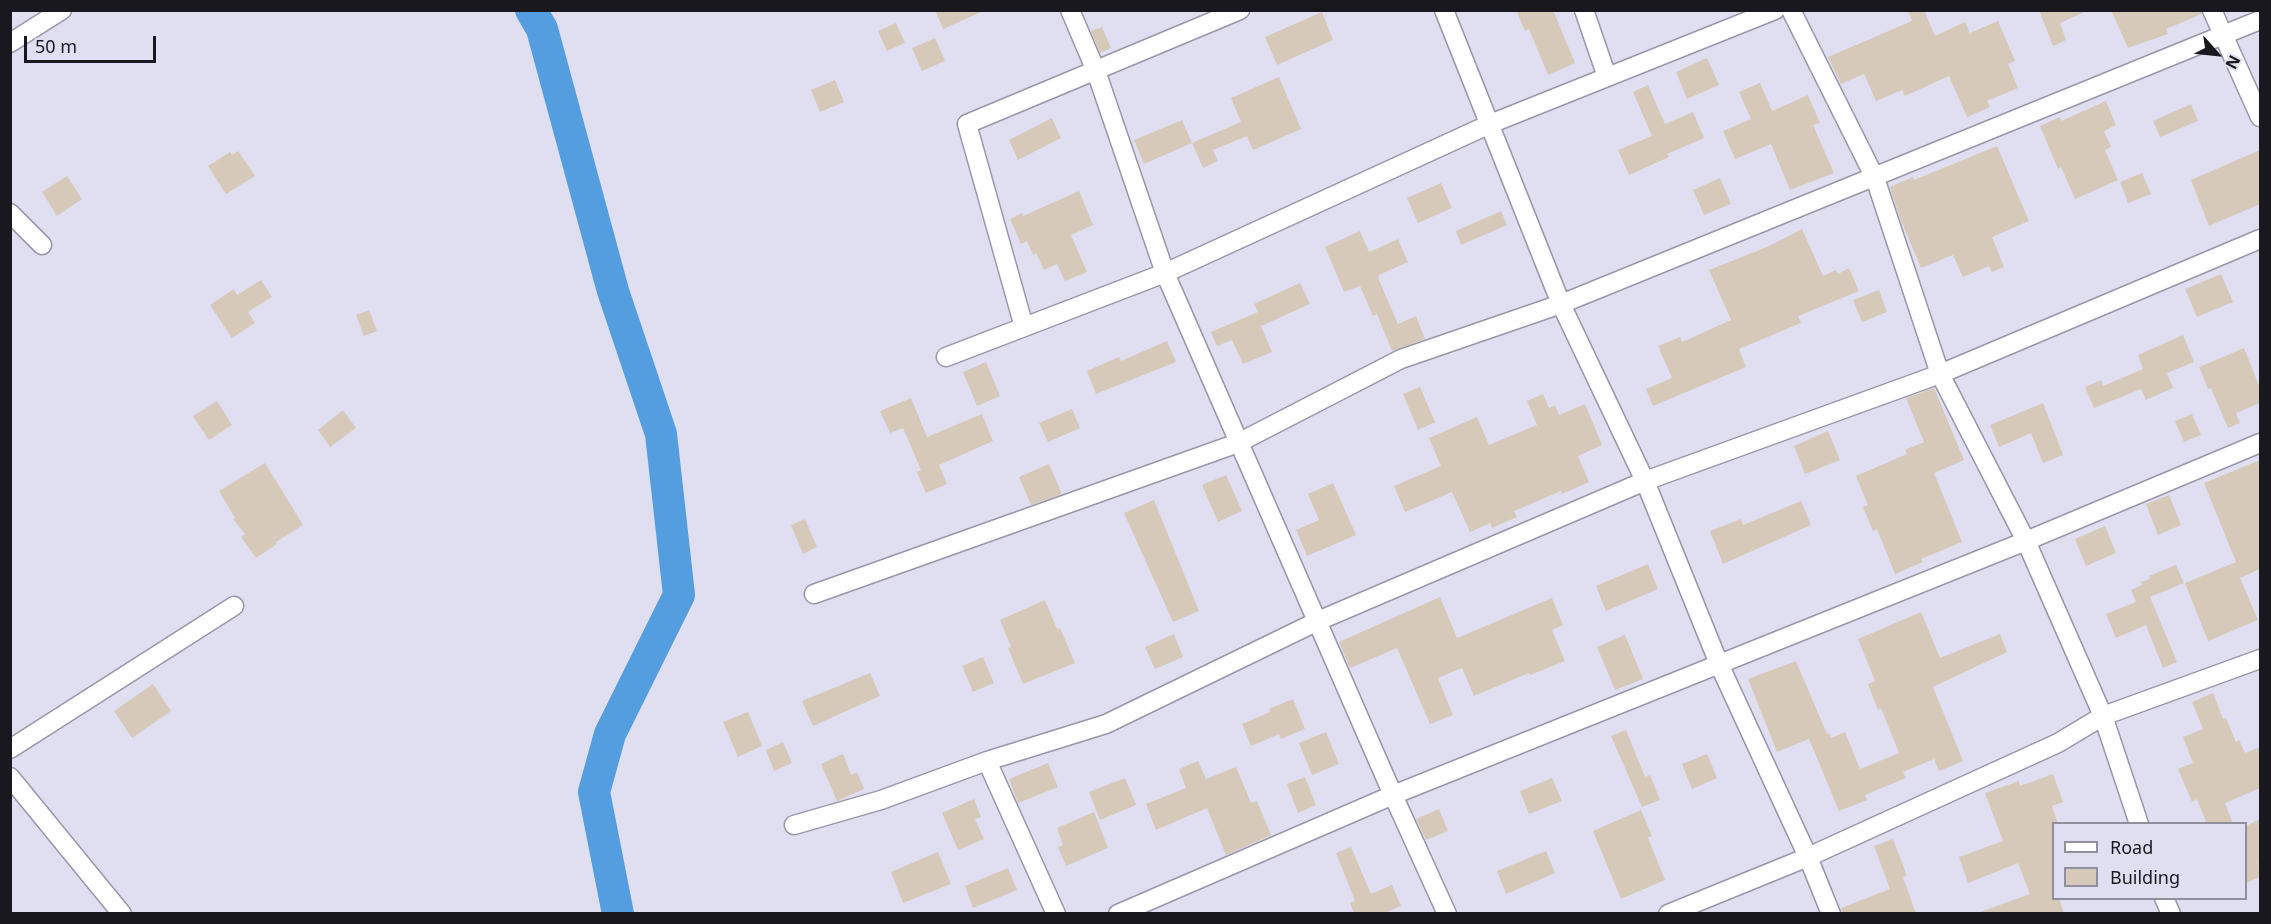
<!DOCTYPE html>
<html>
<head>
<meta charset="utf-8">
<style>
  body { margin:0 }
  #map { position:relative; width:2271px; height:924px; overflow:hidden; background:#e0dff1; font-family:"Noto Sans",sans-serif }
  canvas { display:block }
  .frame { position:absolute; inset:0; border:12px solid #19181f; pointer-events:none }
  .legend { position:absolute; left:2052px; top:822px; width:195px; height:78px; box-sizing:border-box; background:#e0dff1; border:2px solid #908f9d; margin:0; padding:8px 10px; list-style:none; font-size:18px; color:#19181f }
  .legend li { display:flex; align-items:center; gap:12px; height:30px }
  .legend b { width:30px; border:2px solid #908f9d }
  .north { position:absolute; left:2187px; top:24px; width:60px; height:60px; -webkit-text-stroke:4px #e0dff1; paint-order:stroke; rotate:117deg; font-size:16px; font-weight:700; line-height:24px; text-align:center; color:#19181f }
  .north::after { content:''; display:block; margin:auto; width:21px; height:27px; background:#19181f; clip-path:polygon(50% 0,100% 100%,50% 72%,0 100%) }
  .scale { position:absolute; left:24px; top:36px; width:132px; height:27px; box-sizing:border-box; border:3px solid #19181f; border-top:0; padding-left:8px; font-size:18px; line-height:21px; white-space:nowrap; color:#19181f; -webkit-text-stroke:4px #e0dff1; paint-order:stroke }
</style>
</head>
<body>
<div id="map">
<canvas width="2271" height="924"></canvas>
<div class="frame"></div>
<ul class="legend">
<li><b style="height:8px;background:#fff"></b>Road</li>
<li><b style="height:16px;background:#d6c9ba"></b>Building</li>
</ul>
<div class="north">N</div>
<div class="scale">50 m</div>
</div>
<script>
const ctx = document.querySelector('canvas').getContext('2d');
ctx.lineJoin = 'round';
function stroke(path, color, width, dash) { ctx.strokeStyle = color; ctx.lineWidth = width; ctx.lineCap = dash ? 'butt' : 'round'; ctx.setLineDash(dash || []); ctx.stroke(path); }
function fillPath(path, color) { ctx.fillStyle = color; ctx.fill(path, 'evenodd'); }
const river = new Path2D(`
  M531,10L542,29L613,291L661,434L679,595L610,734L594,792L618,914`);
const building = new Path2D(`
  M935,10H986L943,29Z
  M1516,10H1553L1575,63L1548,75L1529,29L1525,31Z
  M1908,10H1924L1935,36L1965,22L1970,33L1998,21L2015,61L2008,64L2018,88L1987,101L1990,107L1967,117L1949,76L1905,96L1902,90L1876,101L1864,74L1841,84L1828,57L1912,21Z
  M2039,10H2089L2060,23L2066,40L2053,46Z
  M2111,10H2201L2202,14L2166,29L2168,34L2128,48Z
  M1322,12L1333,40L1277,65L1265,37Z
  M896,23L905,43L887,51L878,31Z
  M1102,27L1111,48L1100,53L1091,31Z
  M935,38L945,61L922,71L912,48Z
  M1707,58L1719,85L1687,99L1676,72Z
  M1279,77L1301,129L1253,150L1247,136L1213,150L1218,161L1203,168L1192,143L1241,122L1231,98Z
  M835,80L844,102L820,112L811,90Z
  M1760,83L1772,111L1808,95L1820,123L1813,125L1834,173L1790,190L1771,144L1735,159L1723,131L1751,119L1739,92Z
  M1648,85L1665,124L1693,112L1704,138L1667,154L1669,157L1629,175L1618,150L1652,136L1633,92Z
  M2106,101L2116,125L2104,131L2111,147L2105,150L2118,180L2075,199L2061,167L2058,169L2040,126L2060,117L2061,121Z
  M2191,104L2198,121L2160,137L2153,121Z
  M1052,118L1061,138L1018,160L1009,140Z
  M1182,120L1192,143L1144,164L1134,140Z
  M1997,146L2029,221L1992,237L2004,267L1992,272L1989,266L1963,277L1953,255L1921,268L1900,218L1890,187L1913,177L1914,180Z
  M2260,150V204L2209,226L2191,180Z
  M238,151L255,176L226,194L208,166L230,152L232,155Z
  M2142,173L2151,194L2128,203L2120,182Z
  M67,176L82,199L57,216L42,192Z
  M1720,178L1731,204L1704,215L1693,190Z
  M1441,183L1452,208L1418,223L1407,198Z
  M1079,191L1093,225L1071,235L1087,272L1065,281L1057,264L1044,270L1036,253L1033,255L1027,241L1021,244L1010,219L1022,213L1023,216Z
  M1501,211L1507,225L1461,245L1456,231Z
  M1802,229L1823,276L1836,270L1838,274L1849,268L1859,291L1798,316L1801,323L1739,349L1746,367L1653,406L1646,389L1672,378L1658,346L1680,337L1682,342L1731,320L1709,270L1767,247Z
  M1360,231L1369,252L1398,239L1408,262L1379,275L1378,278L1398,324L1416,316L1425,339L1392,351L1377,314L1373,316L1360,286L1344,292L1325,247Z
  M2221,274L2233,302L2197,317L2185,289Z
  M261,280L272,297L248,312L255,323L232,338L210,305L234,289L237,295Z
  M1300,283L1310,304L1261,326L1272,352L1243,364L1232,340L1217,346L1211,332L1258,312L1254,304Z
  M1879,290L1887,312L1862,322L1853,300Z
  M369,310L377,331L364,336L356,315Z
  M2183,335L2194,362L2167,373L2173,388L2146,400L2141,389L2094,408L2085,387L2101,380L2103,386L2143,369L2138,355Z
  M1167,341L1176,362L1096,394L1087,371L1119,357L1121,361Z
  M2244,348L2260,388V403L2236,413L2240,423L2228,428L2211,388L2208,389L2199,367Z
  M986,362L1000,396L977,406L963,372Z
  M1420,387L1435,422L1418,430L1403,394Z
  M1934,388L1964,460L1934,473L1962,542L1921,559L1923,562L1895,574L1877,529L1873,531L1863,507L1868,505L1856,476L1907,454L1905,450L1924,442L1906,398Z
  M1543,394L1549,408L1555,405L1559,415L1585,404L1602,445L1578,456L1589,482L1562,494L1561,491L1514,511L1517,517L1492,528L1490,523L1470,532L1452,492L1405,512L1394,486L1441,466L1429,438L1477,417L1489,445L1537,425L1527,401Z
  M911,398L927,437L982,414L993,441L939,465L947,484L926,493L917,472L921,470L903,428L890,433L880,411Z
  M217,401L232,425L209,440L193,416Z
  M2043,403L2063,455L2043,463L2031,433L1999,447L1990,425Z
  M1072,409L1080,428L1048,442L1039,423Z
  M343,410L356,428L330,447L318,430Z
  M2192,414L2201,435L2184,442L2175,421Z
  M1828,431L1840,460L1805,474L1794,446Z
  M2260,460V569L2240,578L2258,620L2208,641L2185,583L2236,562L2204,483Z
  M265,463L303,525L276,542L277,544L256,558L241,537L245,534L233,519L235,518L219,491Z
  M1049,464L1062,494L1031,505L1019,477Z
  M1226,475L1242,511L1218,522L1202,485Z
  M1333,483L1356,535L1307,556L1296,530L1319,520L1308,494Z
  M2169,495L2181,525L2158,535L2146,504Z
  M1154,500L1199,611L1173,622L1124,513Z
  M1801,501L1811,525L1723,564L1710,531L1741,519L1743,525Z
  M805,519L817,547L803,554L791,525Z
  M2105,526L2116,553L2086,566L2075,539Z
  M1648,564L1658,589L1606,611L1596,586Z
  M2176,565L2184,583L2150,597L2177,662L2163,668L2146,625L2116,638L2106,614L2136,602L2131,590L2142,585L2141,582L2150,579L2149,576Z
  M1440,597L1457,638L1552,598L1563,625L1552,630L1565,661L1530,675L1529,673L1474,696L1462,668L1438,678L1453,715L1430,724L1397,648L1350,668L1339,642Z
  M1045,600L1057,629L1060,628L1075,663L1023,684L1008,648L1011,647L1000,620Z
  M1921,612L1940,658L2000,634L2007,652L1933,687L1963,761L1939,771L1934,759L1903,772L1906,778L1865,795L1867,800L1839,811L1809,739L1777,752L1748,679L1796,661L1827,734L1829,733L1831,738L1845,732L1860,769L1899,753L1881,708L1878,710L1868,684L1875,681L1858,639Z
  M1174,634L1183,657L1155,669L1145,647Z
  M1625,635L1643,679L1615,690L1597,647Z
  M983,657L994,683L973,692L962,666Z
  M870,673L880,696L813,726L802,701Z
  M153,684L171,711L132,738L114,711Z
  M2213,693L2223,719L2226,718L2236,742L2239,740L2245,753L2260,747V788L2225,803L2233,824H2207L2197,799L2192,802L2178,769L2193,763L2183,737L2203,729L2192,702Z
  M1293,699L1305,729L1281,739L1279,734L1251,746L1242,724L1270,712L1269,709Z
  M748,712L762,746L738,757L723,722Z
  M1626,730L1645,777L1650,775L1660,800L1642,807L1611,736Z
  M1326,732L1339,764L1312,775L1299,743Z
  M783,742L792,763L774,771L766,750Z
  M843,754L851,775L857,772L864,789L837,801L821,764Z
  M1707,754L1717,778L1692,789L1682,764Z
  M1198,761L1206,779L1236,767L1251,803L1257,801L1271,835L1226,855L1207,808L1156,830L1146,804L1186,788L1179,769Z
  M1048,763L1058,787L1018,803L1009,779Z
  M2053,774L2063,802L2052,806L2058,824H2054V898H2059L2064,914H1981L1980,912L2030,894L2018,863L1968,883L1959,857L2003,841L1985,793L2019,781L2020,786Z
  M1305,777L1316,805L1298,813L1287,784Z
  M1125,778L1136,805L1100,820L1089,792Z
  M1552,778L1562,801L1529,814L1520,791Z
  M974,799L981,817L975,819L984,839L958,850L942,813Z
  M1439,809L1448,831L1426,840L1416,819Z
  M1641,810L1652,836L1648,838L1665,880L1621,899L1593,831Z
  M1094,812L1108,848L1066,866L1058,847L1063,845L1057,828Z
  M2260,819V869L2253,852L2260,870V877L2246,883V826Z
  M1893,839L1907,876L1903,877L1916,914H1842L1841,908L1890,889L1874,846Z
  M1351,847L1371,894L1392,885L1401,906L1382,914H1354L1350,903L1355,901L1336,853Z
  M1546,851L1555,873L1506,894L1497,871Z
  M938,852L951,884L903,903L891,872Z
  M1008,868L1017,890L973,908L965,886Z`);
const minor = new Path2D(`
  M1070,10L1096,71L1165,273L1393,795L1447,914
  M1444,10L1561,304L1645,481L1719,664L1808,857L1831,914
  M1584,10L1607,77
  M1791,10L1875,178L1940,374L2026,541L2103,716L2139,824
  M2212,10L2260,117
  M10,43L62,10
  M10,213L42,245
  M1024,327L967,124L1240,10
  M946,357L1165,273L1490,124L1775,10
  M814,594L1238,443L1401,359L1561,304L2260,20
  M10,749L234,606
  M987,761L1056,914
  M10,777L122,914
  M794,825L881,800L987,761L1106,724L1318,621L1645,481L1940,374L2260,239
  M2164,898L2171,914
  M1118,914L1393,795L2026,541L2260,443
  M1668,914L1808,857L2058,743L2103,716L2260,659`);
stroke(river, '#549edf', 32);
fillPath(building, '#d6c9ba');
stroke(minor, '#9896a8', 21);
stroke(minor, '#fff', 18);
</script>
</body>
</html>
